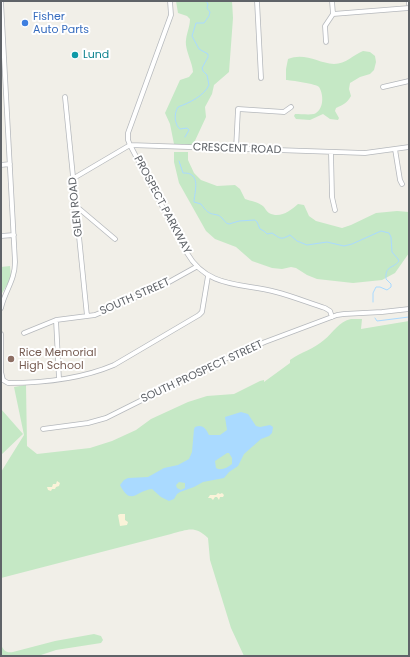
<!DOCTYPE html>
<html>
<head>
<meta charset="utf-8">
<style>
  body { margin:0 }
  #map { position:relative; width:410px; height:657px; overflow:hidden; background:#f1efe8; font-family:Poppins,sans-serif }
  canvas { display:block }
  .frame { position:absolute; inset:0; border:2px solid #5f6368; pointer-events:none }
</style>
</head>
<body>
<div id="map">
<canvas width="410" height="657"></canvas>
<div class="frame"></div>
</div>
<script>
const ctx = document.querySelector('canvas').getContext('2d');
ctx.lineJoin = 'round';
function fillPath(path, color) { ctx.fillStyle = color; ctx.fill(path, 'evenodd'); }
function stroke(path, color, width, dash) { ctx.strokeStyle = color; ctx.lineWidth = width; ctx.lineCap = dash ? 'butt' : 'round'; ctx.setLineDash(dash || []); ctx.stroke(path); }
function drawText(font, color, halo, rows, align = 'center') {
  ctx.font = font + ' Poppins,sans-serif'; ctx.lineWidth = 4; ctx.setLineDash([]); ctx.textBaseline = 'middle'; ctx.strokeStyle = halo; ctx.fillStyle = color; for (const [text, x, y, turn = 0] of rows) {
    ctx.save(); ctx.translate(x, y); ctx.rotate((+turn || 0) * Math.PI / 180); ctx.textAlign = isNaN(turn) ? turn : align; if (halo) ctx.strokeText(text, 0, 0); ctx.fillText(text, 0, 0); ctx.restore();
  }
}
const green = new Path2D(`
  M176,1H232L233,18L229,72L214,85L212,94L205,107L206,117L193,145L174,144L170,124L165,113L180,80L189,77L193,72C192,62 187,54 186,45C185,36 190,28 190,19L187,16L178,13Z
  M363,51L370,52L375,56L376,62L374,70L370,74L360,77L350,83L349,89L351,96C348,102 343,105 336,108L335,111L339,118L338,120L330,119L323,114L310,120L296,119L294,116L295,114C301,114 309,115 314,114C324,110 324,95 319,87C317,84 290,80 286,80V69L288,59C305,52 318,63 334,64C346,64 353,55 363,51Z
  M174,152H188V160L194,173L201,180L217,186L235,185L240,189L245,199C251,201 258,202 263,206C265,208 267,212 269,213C280,219 290,211 298,204L304,205L309,216L316,221L342,228L351,225L376,213L397,211L409,212V253L395,273L382,280L353,283L317,279L307,275L296,268L291,267L282,269L272,268L252,261L236,247L215,239L206,231L179,183L174,162Z
  M10,266L11,278L1,295V267Z
  M351,319H362L361,329L409,321V656H244L231,628L210,560L208,538C194,525 188,530 171,534L1,578V472L24,435L14,387L26,385L27,446L37,454L90,448L112,441L136,430L151,419L188,402L207,396L234,394L260,381L264,380V382L290,363V360C301,352 314,349 324,340C333,333 339,321 351,319Z
  M1,409L23,434L1,455Z
  M94,634L101,636L103,640L101,643L56,650L38,656H1V645C4,651 6,653 13,652L55,641Z`);
const sand = new Path2D(`
  M57,481L60,483L59,486L56,487L55,489H52L51,491L48,490L47,487H52L53,484H56Z
  M218,493L220,494L222,493L224,495L223,497H220L219,500L217,497H215L213,500L211,498H208L210,495H216Z
  M120,514H125V520L128,522L127,525L120,526L118,515Z`);
const water = new Path2D(`
  M241,412L248,414L256,426L260,427L270,425L273,427L272,433L269,436L261,439L244,454L238,466L229,472L224,478L203,482L194,487L180,492L177,494L174,499L169,501L161,497L152,489C137,490 131,507 120,485L124,480L128,478L148,477L164,468L178,465L189,459L192,452L194,429L195,427C203,424 206,429 209,435H220L227,430L225,417ZM227,453H229L232,458V464C227,468 221,471 216,468L215,461ZM179,482L185,483V488L181,490L177,488L176,485Z`);
const stream = new Path2D(`
  M185,137L189,130L187,128L180,129C174,124 174,113 178,107C189,103 204,96 209,85L207,75L203,71L202,68L208,57V54L199,49L192,36L196,23H204L209,16L210,12L207,8L208,4L206,1
  M179,161L183,173C185,173 188,173 190,174C200,178 194,195 194,202L201,204C211,219 215,211 222,218C225,221 225,223 229,224L239,221L255,220L257,222L260,229L264,231L267,234L272,233C281,239 281,240 290,235L297,241L307,245L327,242L344,246L352,244L381,231L389,233L391,237L392,252L398,259L399,261C393,269 385,265 386,279L391,284V287L387,290L380,287H376L373,293V302
  M375,318L377,321L409,317`);
const minor = new Path2D(`
  M170,1L171,15L128,133V140L130,145L187,253C207,288 241,283 276,292C292,296 309,303 325,308L330,311L332,317
  M257,1L261,78
  M332,1L333,14
  M409,1V4
  M333,14L409,8
  M326,42L325,26L333,14
  M383,87L409,81
  M65,97L87,316
  M236,149L238,109L284,112L291,107
  M395,149L400,180L402,184
  M331,152L332,197L335,210
  M1,165L10,164
  M74,178L130,145L365,153L409,147
  M76,206L115,239
  M1,236L14,235
  M1,308C5,291 15,280 15,262L1,1
  M56,320L59,379
  M24,333L56,320L95,315L160,287L196,267
  M1,334V372L3,380L8,383C43,383 81,379 114,365L199,315L202,312L208,276
  M43,429L88,423L106,418L218,362L265,342L337,315L344,314L382,312L409,309`);
const markers = [
  [25,23,4,"#3f7fe0"],
  [75,55,4,"#0f9aa8"],
  [11,359,4,"#8d6e63"]
];
const shopNames = [
  ["Fisher",33,17],
  ["Auto Parts",33,30]
];
const cultureNames = [
  ["Lund",83,55]
];
const streetNames = [
  ["CRESCENT ROAD",237,149,2],
  ["PROSPECT PARKWAY",162,205,62],
  ["GLEN ROAD",76,207,-96],
  ["SOUTH STREET",135,297,-24],
  ["SOUTH PROSPECT STREET",202,372,-25]
];
const educationNames = [
  ["Rice Memorial",19,353],
  ["High School",19,366]
];
fillPath(green, '#c5e8c5');
fillPath(sand, '#fbf3d9');
fillPath(water, '#aadaff');
stroke(stream, '#aadaff', 1);
stroke(minor, '#b5b8bc', 5.5);
stroke(minor, '#fff', 4);
for (const [x, y, r, color] of markers) { const dot = new Path2D(); dot.arc(x, y, r, 0, 2 * Math.PI); ctx.fillStyle = color; ctx.fill(dot); stroke(dot, '#fff', 1.5); }
drawText('11px', '#366cbe', '#fff', shopNames, 'left');
drawText('11px', '#0d838f', '#fff', cultureNames, 'left');
drawText('11px', '#5f6368', '#fff', streetNames);
drawText('11px', '#785e54', '#fff', educationNames, 'left');
</script>
</body>
</html>
